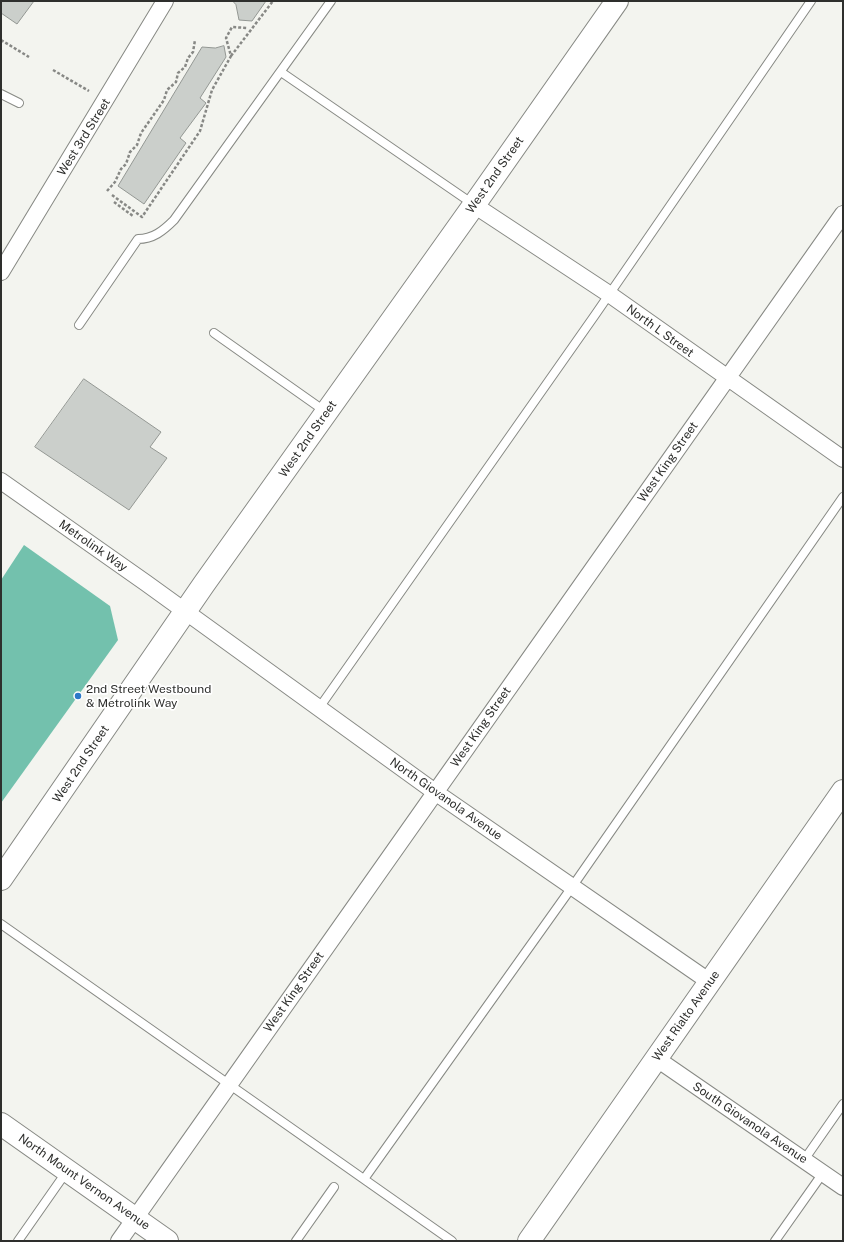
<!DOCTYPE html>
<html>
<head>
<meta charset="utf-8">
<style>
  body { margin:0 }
  #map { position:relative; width:844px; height:1242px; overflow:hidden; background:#f3f4ef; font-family:"Public Sans",sans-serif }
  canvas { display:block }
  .frame { position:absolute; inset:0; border:2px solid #2e2f2d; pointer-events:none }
</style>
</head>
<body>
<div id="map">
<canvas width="844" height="1242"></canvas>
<div class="frame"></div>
</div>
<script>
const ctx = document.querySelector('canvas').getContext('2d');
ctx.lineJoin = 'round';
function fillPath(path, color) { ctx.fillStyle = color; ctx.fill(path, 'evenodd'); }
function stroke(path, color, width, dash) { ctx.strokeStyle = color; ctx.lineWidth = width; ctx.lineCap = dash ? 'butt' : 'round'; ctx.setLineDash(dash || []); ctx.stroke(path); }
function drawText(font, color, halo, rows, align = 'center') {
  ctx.font = font + ' "Public Sans",sans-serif'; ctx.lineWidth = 3.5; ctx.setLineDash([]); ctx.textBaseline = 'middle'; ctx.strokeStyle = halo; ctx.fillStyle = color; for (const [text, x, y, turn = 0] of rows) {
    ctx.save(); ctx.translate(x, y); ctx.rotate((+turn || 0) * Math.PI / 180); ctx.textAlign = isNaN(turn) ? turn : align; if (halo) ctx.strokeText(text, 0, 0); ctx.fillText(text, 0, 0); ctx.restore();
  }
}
const water = new Path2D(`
  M24,545L110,606L118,640L1,803V580Z`);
const building = new Path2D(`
  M1,1H34L17,24L1,13Z
  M233,1H266L252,21L239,20L236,5Z
  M224,46L226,57L200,98L206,103L180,138L186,143L144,204L118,186L202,47L215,48Z
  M84,379L161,432L150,447L167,458L129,510L35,447Z`);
const path = new Path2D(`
  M1,40L29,57
  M231,56L273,1
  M53,70L89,91
  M107,191L115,182L121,169L126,164L130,152L137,145L141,133L164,100L167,90L176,82L178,73L185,67L188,58L193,52L195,40
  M112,195L142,217L200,131L212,90L231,56L226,38L232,27L247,28
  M114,202L133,216`);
const lane = new Path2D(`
  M281,72L473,204
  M1,94L19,103
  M79,325L138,239C153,239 163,231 174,220L331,1
  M214,333L326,412
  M319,708L595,315L811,1
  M1,924L452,1241
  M804,1160L843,1104
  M364,1179L572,887L843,497
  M18,1241L67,1171
  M296,1241L334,1187
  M775,1241L823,1173`);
const street = new Path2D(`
  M474,205L609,294L843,459
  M1,272L165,1
  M1,481L146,583L435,792L710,982
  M657,1059L843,1187
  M119,1241L843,214`);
const secondary = new Path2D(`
  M1,879L204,584L474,205L617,1
  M1,1124L167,1241
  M529,1241L843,791`);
const markers = [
  [78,696,4,"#2b78c8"]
];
const streetNames = [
  ["West 3rd Street",84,137,-58],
  ["West 2nd Street",495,175,-55],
  ["North L Street",660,331,36],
  ["West 2nd Street",308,439,-55],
  ["West King Street",668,462,-55],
  ["Metrolink Way",93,546,35],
  ["West King Street",481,727,-55],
  ["West 2nd Street",81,764,-56],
  ["North Giovanola Avenue",446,799,35],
  ["West King Street",294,992,-55],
  ["West Rialto Avenue",686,1016,-55],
  ["South Giovanola Avenue",750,1123,34],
  ["North Mount Vernon Avenue",84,1182,35]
];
const poiNames = [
  ["2nd Street Westbound",86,689],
  ["& Metrolink Way",86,703]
];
fillPath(water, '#73c1ad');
fillPath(building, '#cbcfcb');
stroke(building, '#939793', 1);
stroke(lane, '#878984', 10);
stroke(street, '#878984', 18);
stroke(secondary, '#878984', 24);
stroke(path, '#878885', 2.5, [3, 2]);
stroke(lane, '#fff', 8);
stroke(street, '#fff', 16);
stroke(secondary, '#fff', 22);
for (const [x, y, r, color] of markers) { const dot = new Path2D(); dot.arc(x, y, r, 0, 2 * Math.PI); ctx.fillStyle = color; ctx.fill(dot); stroke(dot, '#fff', 1.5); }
drawText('12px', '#2e2f2d', '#fff', streetNames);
drawText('12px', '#2e2f2d', '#fff', poiNames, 'left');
</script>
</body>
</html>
